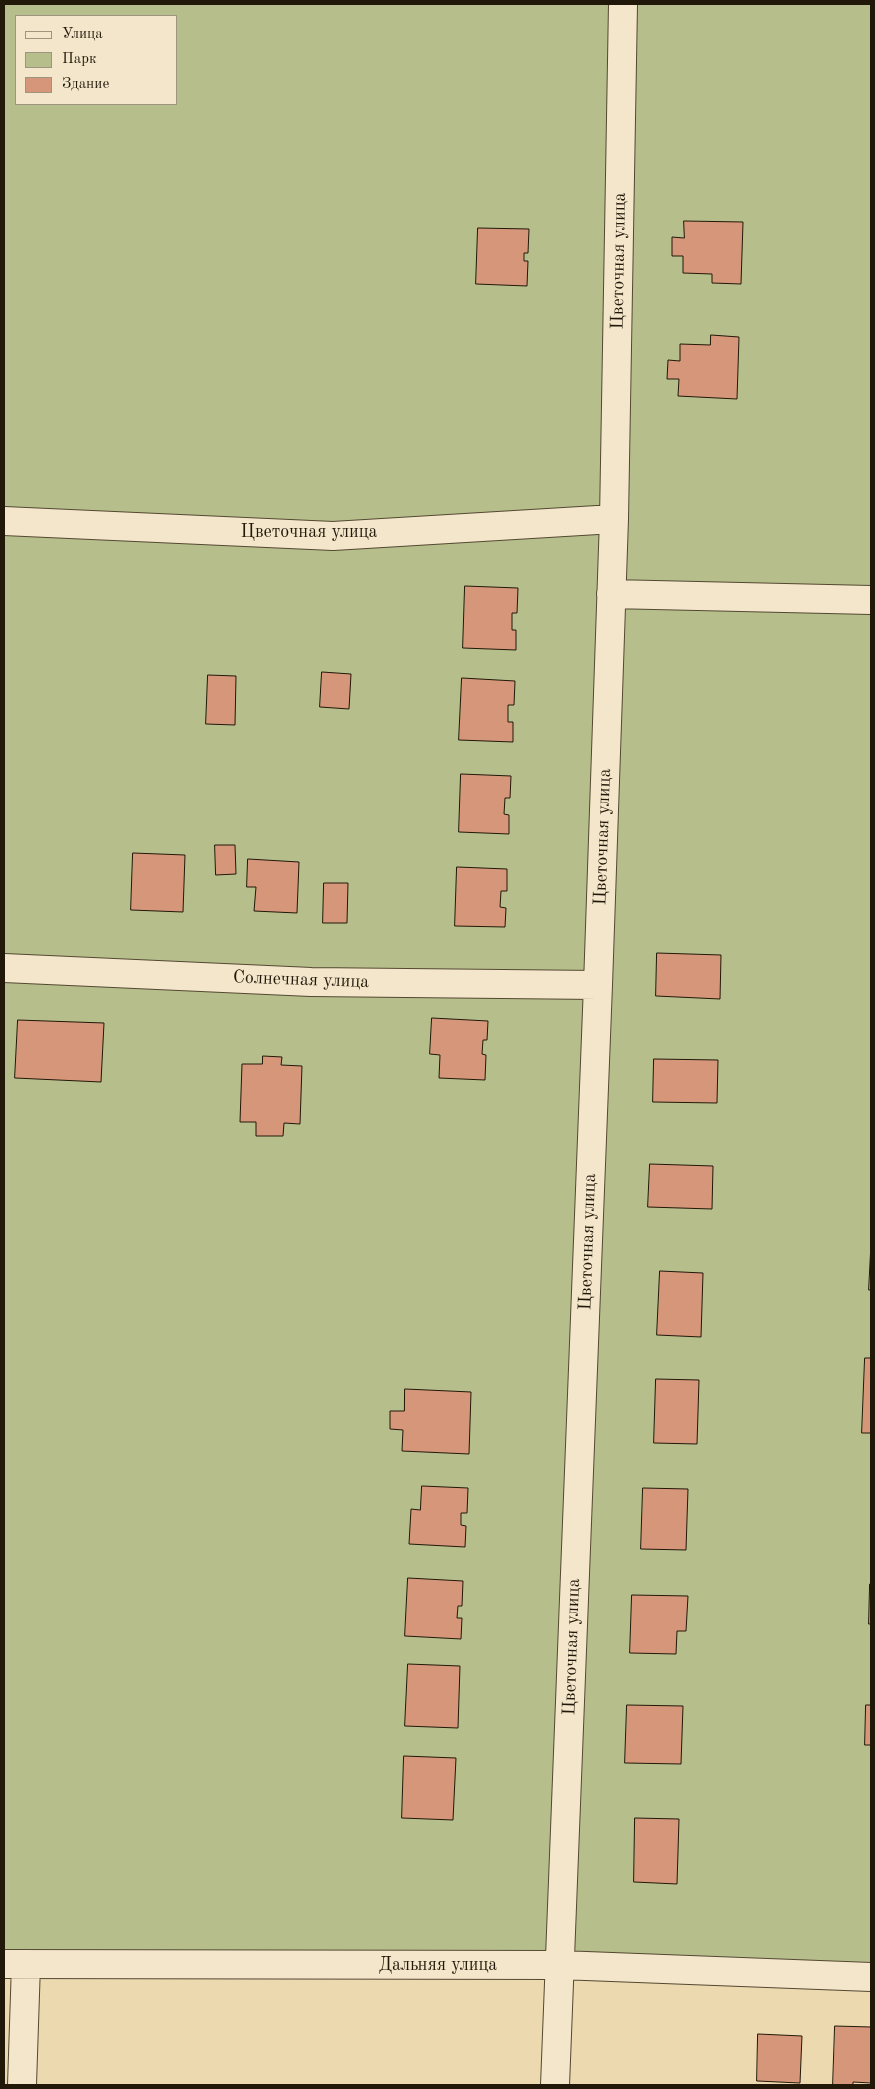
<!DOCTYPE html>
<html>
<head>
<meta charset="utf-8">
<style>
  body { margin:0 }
  #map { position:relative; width:875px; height:2089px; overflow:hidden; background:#ecd9af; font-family:"Old Standard TT",serif }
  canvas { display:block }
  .frame { position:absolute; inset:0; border:5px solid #221809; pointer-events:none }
  .legend { position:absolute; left:15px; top:15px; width:162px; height:90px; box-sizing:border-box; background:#f3e6cb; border:1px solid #9f947d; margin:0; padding:6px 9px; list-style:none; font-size:15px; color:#221809 }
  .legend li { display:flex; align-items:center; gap:10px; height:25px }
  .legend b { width:25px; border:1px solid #9f947d }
</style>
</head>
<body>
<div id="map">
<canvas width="875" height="2089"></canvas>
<div class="frame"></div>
<ul class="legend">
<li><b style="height:6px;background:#f3e6cb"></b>Улица</li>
<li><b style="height:14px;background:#b6bf8c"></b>Парк</li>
<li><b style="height:14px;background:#d5967a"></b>Здание</li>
</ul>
</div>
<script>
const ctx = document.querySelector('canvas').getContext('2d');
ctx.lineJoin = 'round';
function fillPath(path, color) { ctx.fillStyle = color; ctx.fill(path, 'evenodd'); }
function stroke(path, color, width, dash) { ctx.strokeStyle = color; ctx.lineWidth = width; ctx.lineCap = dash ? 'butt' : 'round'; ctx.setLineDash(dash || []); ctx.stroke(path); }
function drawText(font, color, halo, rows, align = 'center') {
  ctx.font = font + ' "Old Standard TT",serif'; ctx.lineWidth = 4; ctx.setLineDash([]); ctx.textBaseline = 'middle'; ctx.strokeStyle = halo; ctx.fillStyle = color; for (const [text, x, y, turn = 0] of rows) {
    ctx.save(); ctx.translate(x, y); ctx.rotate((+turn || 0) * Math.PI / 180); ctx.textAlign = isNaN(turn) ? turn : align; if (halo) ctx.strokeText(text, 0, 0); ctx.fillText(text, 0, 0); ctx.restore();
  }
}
const green = new Path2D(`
  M4,4H871V1962L4,1964ZM16,16H176V104H16Z`);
const building = new Path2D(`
  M684,221L743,222L741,284L712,283V274L683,273V256H672V237L684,238Z
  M478,228L529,229L528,253H524V261H528L527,286L476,284Z
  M711,335L739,337L737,399L678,396L679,379H667L668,360L680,361V344L710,345Z
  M465,586L518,588L517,613H512V630H516V650L463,648Z
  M322,672L351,674L349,709L320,707Z
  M208,675L236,676L235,725L206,724Z
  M462,678L515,681L514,705H508V722H513V742L459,740Z
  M461,774L511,776L510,798H505L504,814L509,815V834L459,832Z
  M215,845H235L236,874L216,875Z
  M133,853L185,855L183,912L131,910Z
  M248,859L299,862L297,913L254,911L256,887H247Z
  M457,867L507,869V891H501L500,907L506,908L505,927L455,926Z
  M324,883H348L347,923H323Z
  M657,953L721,955L720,999L656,996Z
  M432,1018L488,1021L487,1040H483L482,1054L486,1055L485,1080L439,1078L440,1055L430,1054Z
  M18,1020L104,1023L101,1082L15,1078Z
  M263,1056L282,1057L281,1065L302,1066L300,1124L284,1123L283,1136H256V1122H240L242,1064H262Z
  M654,1059L718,1060L717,1103L653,1102Z
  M650,1164L713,1166L712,1209L648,1207Z
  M871,1244V1290H869Z
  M660,1271L703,1273L701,1337L657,1335Z
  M865,1358H871V1433H862Z
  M656,1379L699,1380L697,1444L654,1443Z
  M405,1389L471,1392L469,1454L402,1451L403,1430L390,1429V1411H404Z
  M422,1486L468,1488L467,1513H461V1525L466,1526L465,1547L409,1544L411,1509L420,1510Z
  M643,1488L688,1489L686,1550L641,1549Z
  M408,1578L463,1581L462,1606H458L457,1618H462L461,1639L405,1636Z
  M870,1584H871V1624H869Z
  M632,1595L688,1596L686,1631H677L676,1654L630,1653Z
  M408,1664L460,1666L458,1728L405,1726Z
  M627,1705L683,1706L681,1764L625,1763Z
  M866,1705H871V1745H865Z
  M404,1756L456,1758L453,1820L402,1818Z
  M635,1818L679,1819L677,1884L634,1882Z
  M835,2026L871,2027V2083L853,2082V2085H833Z
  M758,2034L802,2036L800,2083L757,2081Z`);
const street = new Path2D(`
  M4,521L333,536L614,519
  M611,594L871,600
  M4,968L311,982L598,985
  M4,1964L560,1965L871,1977
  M22,2085L26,1964
  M555,2085L598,985L614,519L623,4`);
const streetNames = [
  ["Цветочная улица",619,261,-89],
  ["Цветочная улица",309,532],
  ["Цветочная улица",603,837,-88],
  ["Солнечная улица",301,980,2],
  ["Цветочная улица",588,1242,-88],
  ["Цветочная улица",572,1647,-88],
  ["Дальняя улица",438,1965]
];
fillPath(green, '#b6bf8c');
fillPath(building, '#d5967a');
stroke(building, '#221809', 1);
stroke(street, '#544832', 30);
stroke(street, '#f3e6cb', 28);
drawText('18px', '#221809', '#f3e6cb', streetNames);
</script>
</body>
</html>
